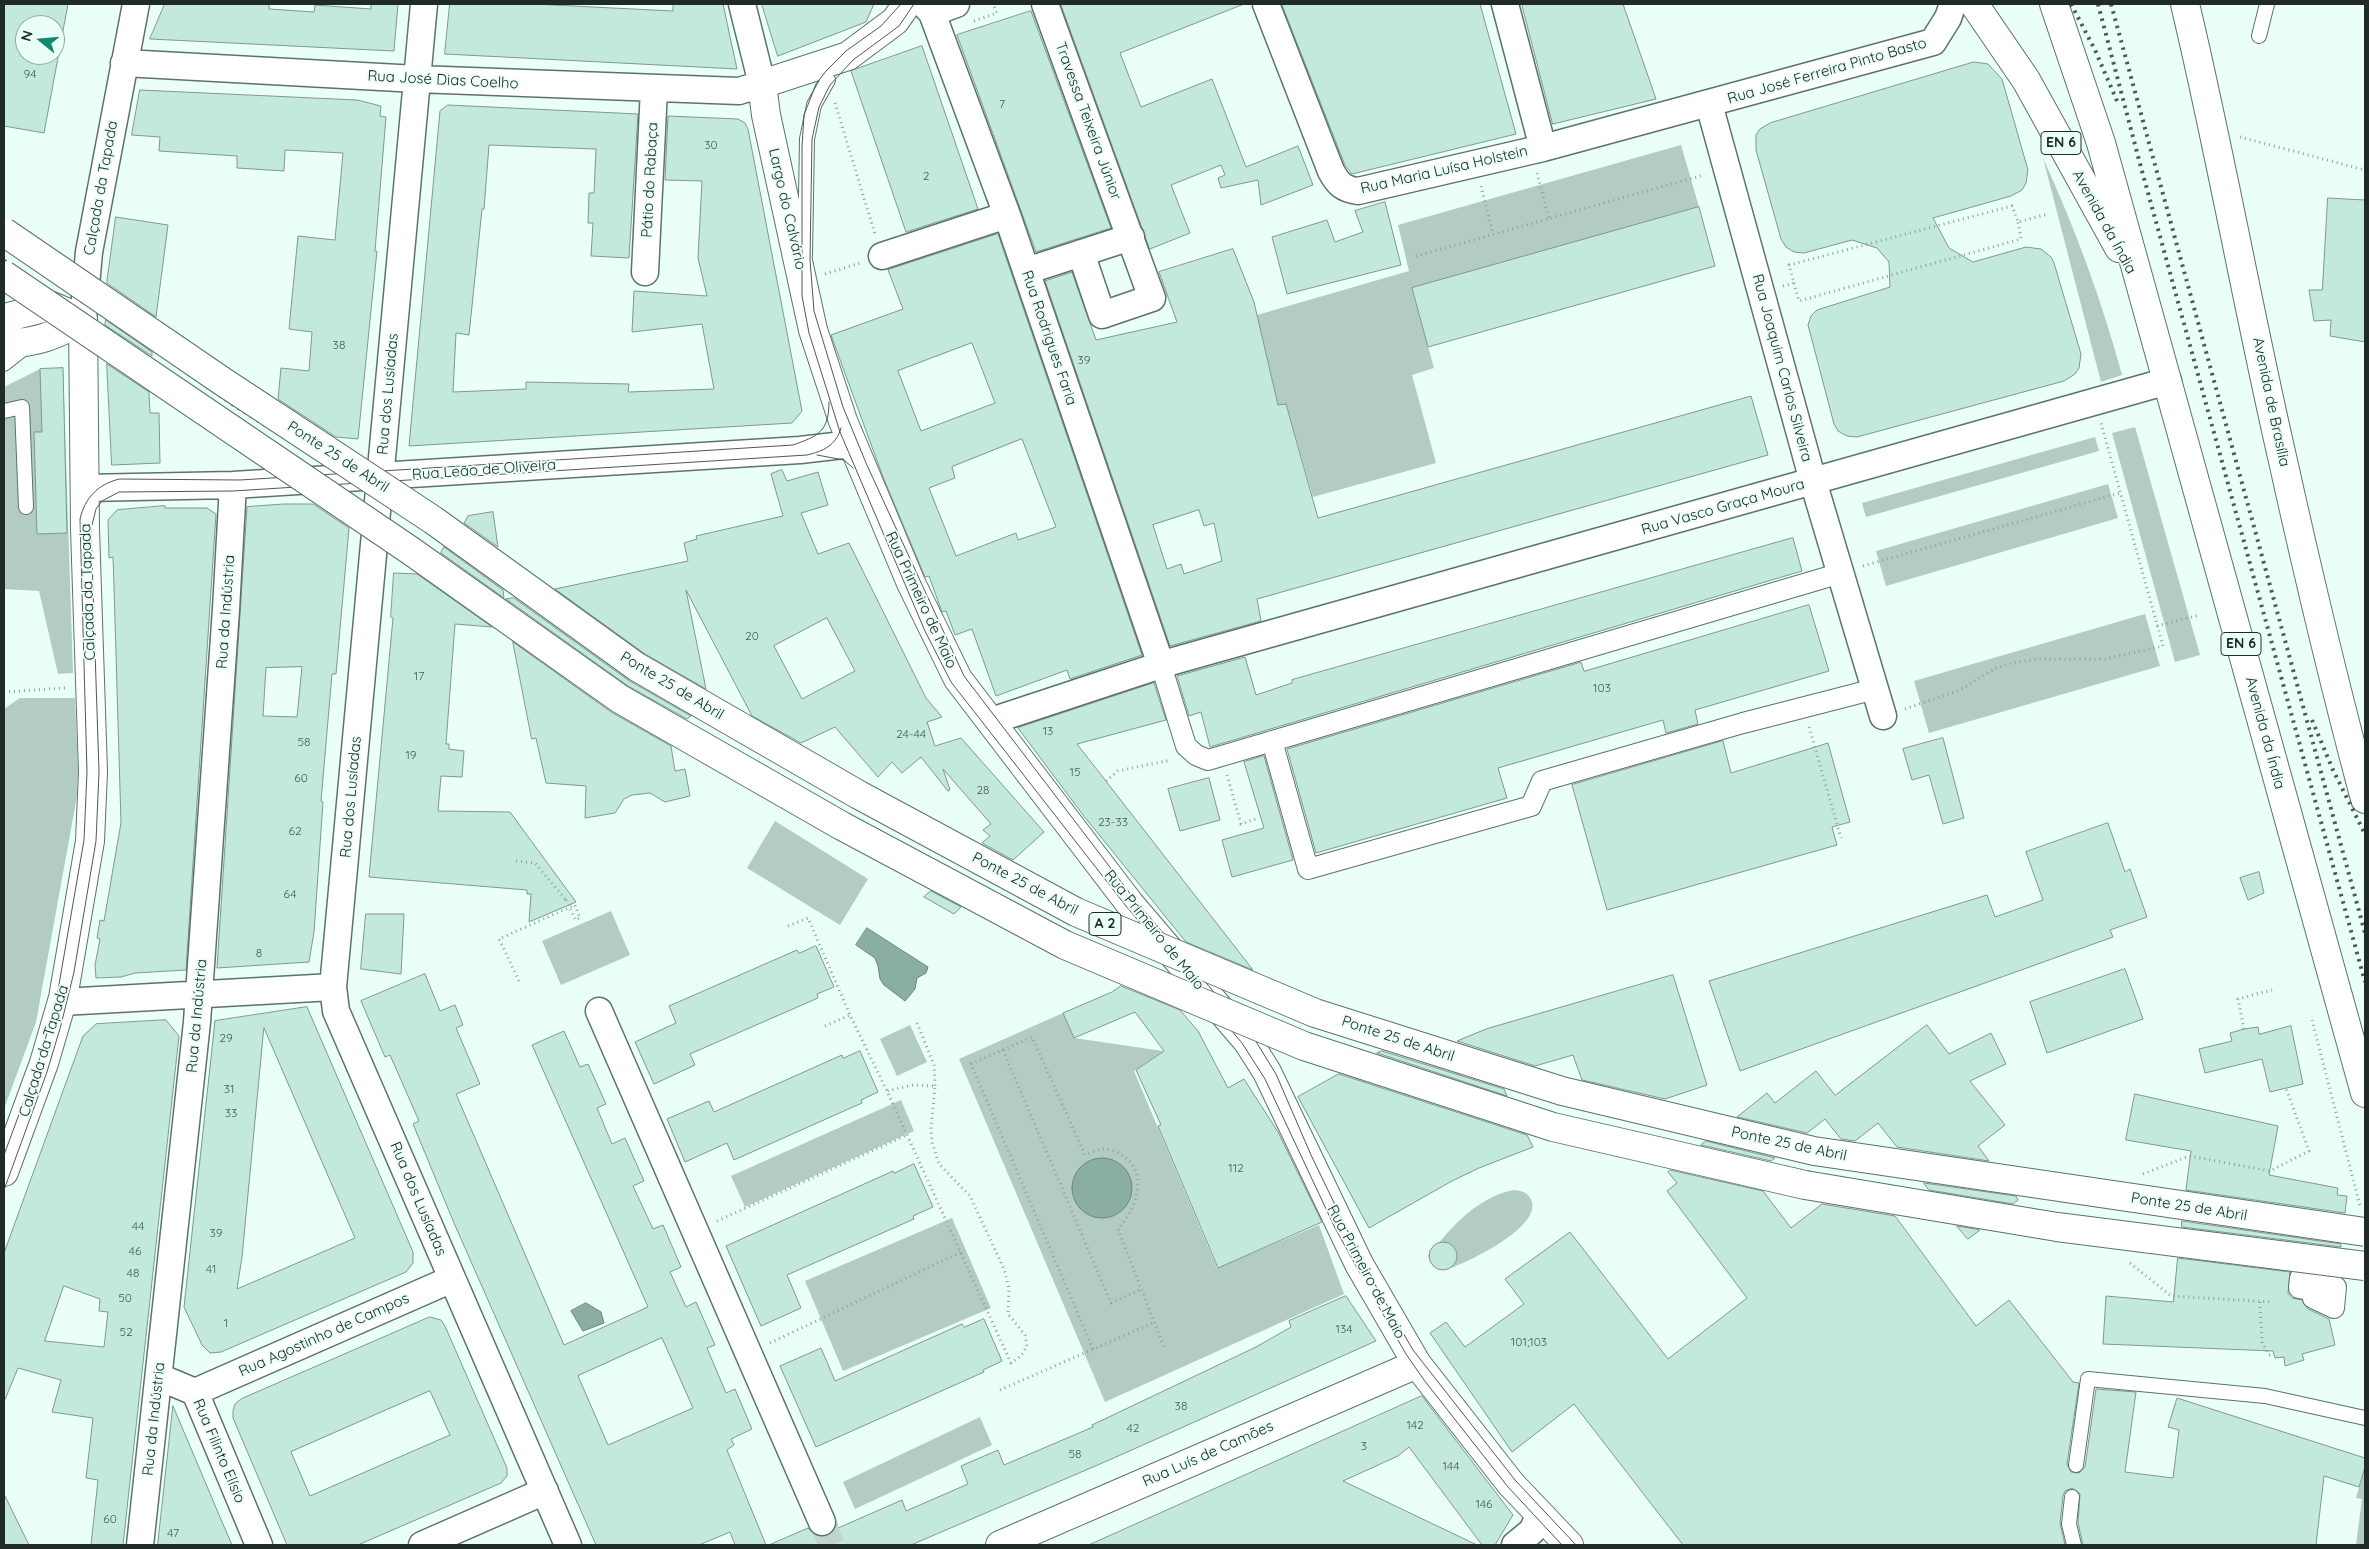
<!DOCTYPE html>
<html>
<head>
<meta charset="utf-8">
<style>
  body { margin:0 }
  #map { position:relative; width:2369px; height:1549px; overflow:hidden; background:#e9fff7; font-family:Quicksand,sans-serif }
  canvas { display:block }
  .frame { position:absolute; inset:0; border:5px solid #202a27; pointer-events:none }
  .north { position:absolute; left:15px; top:15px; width:50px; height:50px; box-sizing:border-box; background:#e9fff7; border:1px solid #99aaa4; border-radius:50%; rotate:287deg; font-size:14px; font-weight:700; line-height:20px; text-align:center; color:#202a27 }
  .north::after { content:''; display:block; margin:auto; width:18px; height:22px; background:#0e8b6f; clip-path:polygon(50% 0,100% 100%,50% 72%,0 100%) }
</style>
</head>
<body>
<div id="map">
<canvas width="2369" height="1549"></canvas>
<div class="frame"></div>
<div class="north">N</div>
</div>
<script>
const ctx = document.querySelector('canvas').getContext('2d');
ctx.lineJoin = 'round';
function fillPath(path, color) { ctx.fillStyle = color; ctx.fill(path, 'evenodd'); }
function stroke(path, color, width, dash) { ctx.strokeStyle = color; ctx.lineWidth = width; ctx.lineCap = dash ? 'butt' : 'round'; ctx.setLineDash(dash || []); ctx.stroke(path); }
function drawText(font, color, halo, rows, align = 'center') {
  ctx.font = font + ' Quicksand,sans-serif'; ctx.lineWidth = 4; ctx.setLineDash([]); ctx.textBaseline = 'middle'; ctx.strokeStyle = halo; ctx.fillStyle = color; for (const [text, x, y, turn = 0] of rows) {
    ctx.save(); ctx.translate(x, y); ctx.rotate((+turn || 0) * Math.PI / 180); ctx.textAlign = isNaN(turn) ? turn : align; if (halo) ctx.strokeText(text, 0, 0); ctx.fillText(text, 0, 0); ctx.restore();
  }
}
const green = new Path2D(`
  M1681,145L1699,207L1412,288L1434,368L1412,375L1436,463L1313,497L1286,404L1278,405L1257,315L1409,271L1398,225Z
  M2043,158C2075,228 2102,301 2122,375L2101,382Z
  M63,368L73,673L58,674L39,591L4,589V387L40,369Z
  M2135,427L2200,655L2175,662L2112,433Z
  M2095,437L2099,451L1866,517L1862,503Z
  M2108,484L2118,518L1886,586L1876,551Z
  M2145,614L2160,666L1929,733L1914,681Z
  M20,698H75L78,771L77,796L36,1022L4,1109V709Z
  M775,821L868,879L840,925L747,868Z
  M611,911L630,955L561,985L542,941Z
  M1063,1013L1074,1038L1163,1051L1134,1071L1217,1268L1319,1225L1344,1294L1105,1402L959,1059Z
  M910,1025L927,1062L897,1076L880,1039Z
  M901,1100L914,1131L745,1207L731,1176Z
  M1514,1190C1523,1191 1529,1193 1532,1202C1539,1228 1470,1261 1451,1268L1456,1260L1457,1252L1448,1243H1439C1457,1220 1484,1195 1514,1190Z
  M952,1218L991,1308L843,1371L805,1281Z
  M980,1417L992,1445L855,1509L843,1482Z
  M2365,1467V1545H2356L2362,1499L2356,1498Z`);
const water = new Path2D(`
  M867,928L928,967L926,973L917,978L915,989L905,1001L884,985L880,979L878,966L875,958L856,945Z
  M1072 1188a30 30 0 1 1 60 0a30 30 0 1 1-60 0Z
  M586,1303L601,1312L604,1323L583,1331L571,1311Z`);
const building = new Path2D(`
  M4,4H68L44,133L4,126ZM25,25H55V55H25Z
  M165,4H269V9L314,12L315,5L371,9V4H398L394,51L150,39Z
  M450,4H533L673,11V4H723L737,69L445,54Z
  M762,4H874L866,22L778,56Z
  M1061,4H1244L1120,53L1141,107L1212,79L1246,167L1298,146L1313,185L1261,205L1258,180L1221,188L1218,178L1225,175L1221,165L1171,185L1190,233L1150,249Z
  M1282,4H1480L1516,134L1352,174L1345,165Z
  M1522,4H1623L1656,99L1553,124Z
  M1031,11L1111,228L1036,252L957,35Z
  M922,46L978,209L906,232L851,71Z
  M1974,62L1988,64L2002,79L2028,170L2026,183L2022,190L2011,196L1933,218L1949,248L1973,262L2026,247L2041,249L2051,257L2054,263L2081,354L2079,368L2075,374L2064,381L1857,437L1847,436L1838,431L1834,424L1808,325L1811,316L1817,310L1890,287L1889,262L1877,248L1852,240L1804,253L1794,252L1786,247L1781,239L1756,150V135L1760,129L1770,123Z
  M140,90L357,100L381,106L380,116L386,117L375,251H377L358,439L336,437L278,399L281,368L309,371L312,332L289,329L298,236L335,240L343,153L285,150L284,171L237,168V156L159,151L160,137L132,135Z
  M448,105L638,114L629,258L591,256L593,223H588L589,193H594L596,149L489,145L484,209H482L469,335L456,333L453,392L526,389V382L629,384L628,392L714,389L702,324L632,332L634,291L707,296L698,258L702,181L665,180L668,116L738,119L745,123L748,129L802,411L792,423L409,446L440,111Z
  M2328,198L2365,200V342L2330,336L2331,320L2314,321L2309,290H2322Z
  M1385,202L1401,265L1287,294L1272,237L1327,220L1335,242L1363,232L1355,211Z
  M1699,207L1715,266L1428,347L1412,288Z
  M116,217L168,225L156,317L107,283Z
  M998,234L1142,655L1070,679L1067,670L996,696L972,629L955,635L946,611L942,612L929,576L925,577L883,477L831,335L903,309L888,270ZM972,343L995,403L921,431L898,371ZM1022,439L1056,527L1018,540L1016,533L956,556L929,488L955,478L952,467Z
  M1233,249L1254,302L1278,405L1286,404L1318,518L1751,396L1768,455L1257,599L1261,621L1170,646L1045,281L1072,272L1096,340L1177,322L1159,272ZM1199,510L1204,526L1214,523L1222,561L1184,574L1181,564L1167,569L1153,525Z
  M106,320L152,352V356L105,325Z
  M107,364L149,392L150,413H159L160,463L112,465Z
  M63,368L67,533L37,534L34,432H42L40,369Z
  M782,470L787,481L818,472L828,505L801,513L818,554L849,543L926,698L942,717L927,722L935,746L961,738L1044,832L1013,860L982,843L990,836L983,830L991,824L943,769L950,790L948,791L921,757L902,773L892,762L878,777L835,727L801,743L752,716L686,590L706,689L645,654L555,589L688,561L684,543L697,539L696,536L783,516L771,474ZM827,618L855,671L802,699L774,646Z
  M284,504H313L349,528L336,674H332L321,801L323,802L314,932L309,962L217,968L247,507ZM302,667L297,717L263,716L266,668Z
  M165,506V508H207L216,514L186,970L135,973L121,977L96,978L95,965L100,939L97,938L100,920L104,921L121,823L114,587L113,557L109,558L108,520L117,510Z
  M493,512L498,547L464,523L468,516Z
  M1793,538L1802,571L1210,747L1201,712L1189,716L1177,676L1245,657L1256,695L1292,683V680Z
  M444,547L503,590L504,598L441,553Z
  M394,573L417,574L492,627L455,624L446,744H449V749L464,751L462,777L441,776L438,811L510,812L576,902L529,922L531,894H527V890L369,877L393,618L391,617Z
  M514,598L628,680L691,716L687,719L628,686L506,599Z
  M1809,605L1829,671L1695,710L1698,724L1666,733L1663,720L1498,768L1507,798L1316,853L1287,749L1581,662L1584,671Z
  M513,642L611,712L671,746L675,771L685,769L690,796L665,802L650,793L632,795L624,799L615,813L585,818L586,786L546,783L536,738L532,739Z
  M1154,683L1166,720L1077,744L1253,970L1186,942L1083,815L1018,728Z
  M1943,738L1964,818L1943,824L1929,775L1912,780L1903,749Z
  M1723,741L1731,773L1828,743L1850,822L1832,827L1837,845L1607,910L1572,785Z
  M1264,756L1293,860L1232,877L1222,840L1264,828L1244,762Z
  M1209,778L1220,820L1180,831L1168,789Z
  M2108,823L2125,872L2130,869L2147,917L2110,930L2113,937L1740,1071L1709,981L1987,895L1995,917L2043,900L2026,852Z
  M2259,872L2264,893L2248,900L2240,878Z
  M931,891L961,907L954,914L924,897Z
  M366,914H404L401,974L361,969Z
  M816,946L834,987L817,994L818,998L690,1054L695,1065L654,1084L635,1042L676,1023L669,1006L797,950L799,953Z
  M2125,969L2143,1019L2047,1053L2030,1002Z
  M425,974L440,1011L455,1005L463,1025L456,1028L480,1084L456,1094L564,1345L648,1307L532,1045L564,1031L580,1067L588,1064L606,1104L597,1108L612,1144L625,1138L644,1181L633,1186L653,1229L663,1225L681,1267L670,1272L686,1307L696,1302L715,1345L707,1348L726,1393L735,1389L752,1429L731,1439L734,1445L727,1450L766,1545H735L730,1532L699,1545H596L454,1223L413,1124L419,1121L390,1055L385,1057L361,1001ZM662,1338L693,1408L608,1445L578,1376Z
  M1673,975L1707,1085L1665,1099L1582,1080L1573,1055L1535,1066L1457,1041L1486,1029Z
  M1121,986L1180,1010L1198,1031L1228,1088L1244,1079L1278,1132L1322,1222L1218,1268L1158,1126L1161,1125L1136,1070L1164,1051L1135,1012L1074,1038L1063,1013L1112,992Z
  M307,1007L413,1252V1263L406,1272L221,1352L210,1353L202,1345L184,1307L215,1021ZM264,1028L355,1238L237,1289L242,1257Z
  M166,1020L179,1036L123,1545H91L98,1480L86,1478L93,1418L52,1412L61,1380L18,1368L4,1402V1253L83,1036L96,1024ZM64,1286L100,1299L99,1311L108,1312L104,1347L45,1341Z
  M1927,1025L1949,1054L1991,1033L2006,1064L1970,1081L2005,1125L1978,1146L1989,1161L1897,1147L1878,1123L1855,1141L1841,1139L1825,1119L1807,1133L1737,1117L1767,1093L1775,1103L1816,1071L1835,1095Z
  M2291,1026L2303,1084L2270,1092L2262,1059L2205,1073L2199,1049L2232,1041L2230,1033L2244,1029L2258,1027L2259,1034Z
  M860,1051L878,1092L861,1100L862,1103L734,1160L727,1143L685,1162L667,1119L709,1101L714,1112L842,1055L843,1058Z
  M1382,1051L1504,1089L1507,1096L1377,1053Z
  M1339,1074L1527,1135L1533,1147L1479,1168L1452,1181L1369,1228L1298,1097Z
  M2135,1094L2278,1126L2269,1175L2338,1188L2337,1195L2347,1196L2345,1213L2186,1190L2191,1151L2126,1140Z
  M1706,1141L1775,1158L1771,1161L1701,1145Z
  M914,1164L933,1207L913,1216L914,1219L787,1275L801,1308L761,1326L726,1246L893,1171L894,1173Z
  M1670,1170L1763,1191L1791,1228L1822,1204L1895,1216L1976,1326L2009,1300L2073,1382L2079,1383L2067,1464L2071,1472L2079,1473L2085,1467L2096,1389L2136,1392L2125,1472L2173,1478L2179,1430L2168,1427L2177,1398L2365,1458V1467L2359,1487L2324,1476L2316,1545H2083L2078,1523L2080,1494L2072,1488L2065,1491L2063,1496L2060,1523L2065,1545H1683L1574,1404L1512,1452L1430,1333L1446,1322L1465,1347L1524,1304L1505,1279L1570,1232L1668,1359L1747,1298L1667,1191L1677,1183L1668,1172Z
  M1924,1183L2016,1196L2018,1200L2013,1204L1929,1190Z
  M2182,1221L2341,1244V1247L2182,1227Z
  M1957,1226L1980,1230L1968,1239Z
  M1429 1256a14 14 0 1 1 28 0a14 14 0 1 1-28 0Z
  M2178,1258L2290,1272L2288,1293L2292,1298L2302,1300L2308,1309L2329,1319L2335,1345L2302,1354L2304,1360L2285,1366L2284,1357L2275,1358L2273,1351L2103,1344L2106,1296L2173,1302Z
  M1346,1296L1376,1341L1107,1461L911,1545H769L808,1528L814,1534L821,1537L828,1536L834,1531L837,1524L838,1528L902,1500L906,1511L968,1484L961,1466L998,1450L1004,1465L1093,1427L1092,1425L1256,1347L1291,1327L1289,1321Z
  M430,1317L441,1320L445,1326L507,1468V1476L501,1483L358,1545H287L233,1418V1411L235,1404L241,1399ZM430,1391L450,1435L310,1496L291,1452Z
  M984,1319L1002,1361L983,1370L984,1372L816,1447L780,1366L821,1348L835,1381L962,1324L964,1327Z
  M1422,1396L1513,1515L1495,1545H1482L1409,1447L1398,1456L1343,1481L1477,1545H1089Z
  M173,1406L217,1510L232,1545H158Z
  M4,1494L29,1545H4Z`);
const minorTunnel = new Path2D(`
  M822,1522L832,1545`);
const path = new Path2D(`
  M974,21L997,13L993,4
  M835,103L875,234
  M2240,137L2365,170
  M1537,173L1549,219
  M1481,186L1493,234
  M1416,256L1704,175
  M825,274L860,263
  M1794,283L1799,301L2021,239L2018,222
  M1783,286L1794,283L1789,265L2012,206L2018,222L2048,214
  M1863,566L2120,493
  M2157,626L2199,615
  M4,692L65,688
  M1905,709L1960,690L1996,668L2016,662L2040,659H2105L2163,646L2101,423
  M1809,727L1841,838
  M1227,775L1241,824L1259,818
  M1106,781L1118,771L1171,760
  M516,861L535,863L566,900
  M788,926L808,918L850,1015
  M519,981L499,939L575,905L580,918L575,919
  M2312,1020L2360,1206
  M917,1023L934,1065L935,1086
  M825,1026L850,1015L887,1091L1011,1363L1021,1356L1027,1346L1025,1335L1008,1314L1009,1288L1004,1269L970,1196L939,1164L932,1142L931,1128L935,1086L913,1085L887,1091
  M2244,1029L2238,999L2272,990
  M1003,1050L1111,1303L1142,1289
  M2143,1174L2189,1156L2270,1171L2309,1151L2286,1088
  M717,1221L907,1135
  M2130,1263L2171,1296L2272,1302
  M2260,1302L2262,1342L2269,1355L2273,1354
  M770,1343L961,1252
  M1093,1349L971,1064L1032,1037L1085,1155C1091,1153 1098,1149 1104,1149C1110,1149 1117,1152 1122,1155C1150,1173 1136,1209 1118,1229L1165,1350
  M1000,1390L1155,1322`);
const service = new Path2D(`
  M2259,36L2267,4
  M805,255L807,139L814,105L828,80
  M4,364L27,346
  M4,411L22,407L26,507
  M2076,1465L2088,1379L2265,1396L2365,1418
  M2072,1497L2069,1524L2074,1545`);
const pedestrian = new Path2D(`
  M1161,665L1186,746L1196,755L1208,760L1841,573
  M1272,741L1308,869L1531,806L1542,781L1743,723L1875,689
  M2300,1278L2316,1280L2315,1285L2336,1287L2334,1308L2313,1298L2314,1290L2299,1288Z`);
const minor = new Path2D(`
  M424,4L333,987L336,1011L568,1545
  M924,4L932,13L1007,215L1161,665
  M1045,4L1152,298L1102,315L1081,253
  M1266,4L1331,171C1338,184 1343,189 1358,191L1543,148L1933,42L1948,18L1953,4
  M1505,4L1539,133
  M932,13L956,4
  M124,63L417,79L739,91L762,84L742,4
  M1709,104L1813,481L1883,716
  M882,256L1007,215
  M1026,271L1131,237
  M645,272L654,89
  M83,320L89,252L136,4
  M85,488L233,485L800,450L852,444
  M991,721L1170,662L2168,381
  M62,1002L333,987
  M599,1011L822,1522
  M159,1377L195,1392L259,1545
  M195,1392L452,1279
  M140,1545L197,1022L226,609L233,485
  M422,1545L545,1491
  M1515,1545L1532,1531L1539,1516`);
const tertiary = new Path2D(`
  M4,318L52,306L66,312
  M4,343C35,344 56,335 83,320
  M4,1172L44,1063L63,998L90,841L93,772L85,529L83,320
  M1000,1545L1417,1364`);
const secondary = new Path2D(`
  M907,4L895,21L848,56L762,84L766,115L813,330L843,421L911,583L958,679L1130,904L1248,1042L1267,1072L1359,1264L1417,1364L1511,1484L1569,1545`);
const primary = new Path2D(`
  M1974,4L2026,80L2119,248
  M2054,4L2101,143L2365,1093
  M2185,4C2221,155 2248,309 2283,461C2308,574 2335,687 2365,799`);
const tram = new Path2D(`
  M901,4L881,26L846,51L826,71L816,84L804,115L802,147V296L809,333L840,432L925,631L951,682L1126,906L1242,1043L1265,1079L1335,1228L1361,1275
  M914,4L899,26L853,60L830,85L819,107L812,139L810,260L814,311L843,407L866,463L964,676L1135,900L1255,1040L1276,1074L1311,1155L1366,1269L1413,1350L1515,1480L1576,1545
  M817,455L844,460L853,468
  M4,1155L41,1055L57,996L84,840L87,772L80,519C85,498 97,485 119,479L240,480L793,445C818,436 829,432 829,402
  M4,1190L47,1072L61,1025L74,972L96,841L99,772L91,529L96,509L102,501L119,492L233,491L807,455C823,451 836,446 841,428
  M1376,1302L1406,1354L1424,1380L1508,1487L1562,1545`);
const rail = new Path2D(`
  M2071,4L2095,50L2117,101
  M2098,4L2139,160L2365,982
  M2111,4L2365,933
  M4,245L228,401L426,529L632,677L854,805L1072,923L1312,1021L1559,1103L1811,1161L2059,1200L2365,1242
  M4,261L284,453L417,541L625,691L847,817L1068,935L1308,1035L1555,1117L1838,1179L2058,1216L2365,1256
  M2312,720L2333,770L2365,834`);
const pathBridge = new Path2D(`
  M566,900L575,919`);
const motorwayBridge = new Path2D(`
  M4,232L222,381L433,520L637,667L859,795L1076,912L1315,1013L1562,1091L1814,1151L2365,1232
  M4,275L411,551L620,699L842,826L1065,945L1304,1046L1553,1127L1805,1185L2057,1227L2365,1266`);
const numberNames = [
  ["94",30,74],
  ["7",1002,104],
  ["30",711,145],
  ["2",926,176],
  ["38",339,345],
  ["39",1084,360],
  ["20",752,636],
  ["17",419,676],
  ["103",1602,688],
  ["13",1048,731],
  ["24-44",911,734],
  ["58",304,742],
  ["19",411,755],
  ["15",1075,772],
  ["60",301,778],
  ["28",983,790],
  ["23-33",1113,822],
  ["62",295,831],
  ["64",290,894],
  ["8",259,953],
  ["29",226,1038],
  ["31",229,1089],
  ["33",231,1113],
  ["112",1236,1168],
  ["44",138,1226],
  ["39",216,1233],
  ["46",135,1251],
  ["41",211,1269],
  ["48",133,1273],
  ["50",125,1298],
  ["1",226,1323],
  ["134",1344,1329],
  ["52",126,1332],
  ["101;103",1529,1342],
  ["38",1181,1406],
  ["142",1415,1425],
  ["42",1133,1428],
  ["3",1364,1446],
  ["58",1075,1454],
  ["144",1451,1466],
  ["146",1484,1504],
  ["60",110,1519],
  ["47",173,1533]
];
const shields = [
  [2061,143,40],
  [2241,644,40],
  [1105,924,32]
];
const shieldNames = [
  ["EN 6",2061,143],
  ["EN 6",2241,644],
  ["A 2",1105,924]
];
const streetNames = [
  ["Rua José Ferreira Pinto Basto",1827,71,-16],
  ["Rua José Dias Coelho",443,80,3],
  ["Travessa Teixeira Júnior",1088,121,70],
  ["Rua Maria Luísa Holstein",1444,170,-13],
  ["Pátio do Rabaça",650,180,-87],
  ["Calçada da Tapada",101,188,-80],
  ["Largo do Calvário",787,209,77],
  ["Avenida da Índia",2104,222,61],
  ["Rua Rodrigues Faria",1049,338,71],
  ["Rua Joaquim Carlos Silveira",1782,368,75],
  ["Rua dos Lusíadas",388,394,-85],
  ["Avenida de Brasília",2271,402,78],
  ["Ponte 25 de Abril",338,457,33],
  ["Rua Leão de Oliveira",484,470,-4],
  ["Rua Vasco Graça Moura",1723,507,-16],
  ["Calçada da Tapada",88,592,-92],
  ["Rua Primeiro de Maio",921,600,65],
  ["Rua da Indústria",226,612,-86],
  ["Ponte 25 de Abril",672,686,31],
  ["Avenida da Índia",2265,733,75],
  ["Rua dos Lusíadas",351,797,-85],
  ["Ponte 25 de Abril",1025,884,28],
  ["Rua Primeiro de Maio",1154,930,51],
  ["Rua da Indústria",197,1016,-85],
  ["Ponte 25 de Abril",1398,1039,18],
  ["Calçada da Tapada",44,1051,-73],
  ["Ponte 25 de Abril",1789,1144,12],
  ["Rua dos Lusíadas",418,1199,67],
  ["Ponte 25 de Abril",2189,1207,9],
  ["Rua Primeiro de Maio",1366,1272,62],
  ["Rua Agostinho de Campos",324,1335,-24],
  ["Rua da Indústria",154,1419,-84],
  ["Rua Filinto Elísio",219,1451,67],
  ["Rua Luís de Camões",1208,1454,-24]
];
fillPath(green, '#b2ccc3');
fillPath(water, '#8aafa2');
stroke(water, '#6a877d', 1);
fillPath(building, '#c2e9db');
stroke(building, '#80988f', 1);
stroke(minorTunnel, '#c1d4cd', 26, [26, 13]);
stroke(service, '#5b736a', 16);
stroke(pedestrian, '#5b736a', 22);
stroke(minor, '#5b736a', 29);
stroke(tertiary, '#5b736a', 30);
stroke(secondary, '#5b736a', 30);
stroke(primary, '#5b736a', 30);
stroke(path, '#8f9f9a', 3, [1, 4]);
stroke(service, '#fff', 14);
stroke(pedestrian, '#fff', 20);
stroke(minor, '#fff', 26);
stroke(tertiary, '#fff', 28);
stroke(secondary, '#fff', 28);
stroke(primary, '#fff', 28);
stroke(tram, '#4d5a56', 1);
stroke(rail, '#4d5a56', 4, [2.5, 5]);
stroke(motorwayBridge, '#5b736a', 30, []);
stroke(pathBridge, '#8f9f9a', 3, [1, 4]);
stroke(motorwayBridge, '#fff', 28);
drawText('12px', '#485a54', null, numberNames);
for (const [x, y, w] of shields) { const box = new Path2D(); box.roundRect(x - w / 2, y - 11.5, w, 23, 4); ctx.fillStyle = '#e9fff7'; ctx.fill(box); stroke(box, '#202a27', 1); }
drawText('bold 14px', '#202a27', null, shieldNames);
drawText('15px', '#202a27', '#e9fff7', streetNames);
</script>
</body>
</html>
